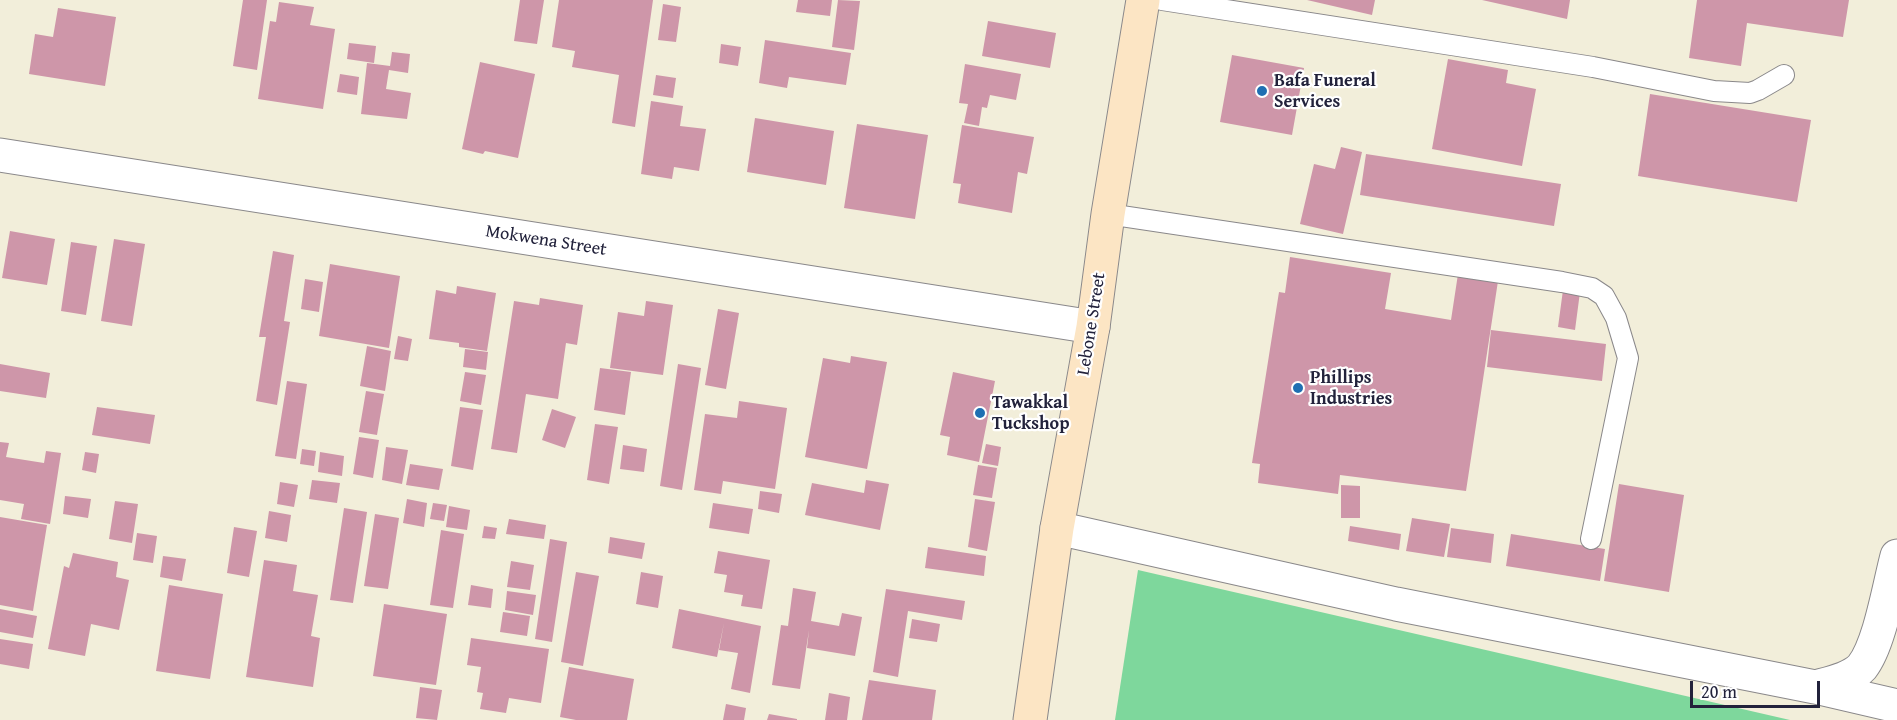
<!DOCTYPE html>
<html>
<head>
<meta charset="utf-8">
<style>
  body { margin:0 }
  #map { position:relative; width:1897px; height:720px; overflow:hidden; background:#f2eeda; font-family:"Gentium Book Plus",serif }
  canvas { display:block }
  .scale { position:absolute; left:1690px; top:681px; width:130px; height:27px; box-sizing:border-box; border:3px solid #22223b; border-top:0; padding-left:8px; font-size:18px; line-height:21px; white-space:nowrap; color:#22223b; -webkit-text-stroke:4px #fff; paint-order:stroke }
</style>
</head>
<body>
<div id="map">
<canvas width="1897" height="720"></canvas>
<div class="scale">20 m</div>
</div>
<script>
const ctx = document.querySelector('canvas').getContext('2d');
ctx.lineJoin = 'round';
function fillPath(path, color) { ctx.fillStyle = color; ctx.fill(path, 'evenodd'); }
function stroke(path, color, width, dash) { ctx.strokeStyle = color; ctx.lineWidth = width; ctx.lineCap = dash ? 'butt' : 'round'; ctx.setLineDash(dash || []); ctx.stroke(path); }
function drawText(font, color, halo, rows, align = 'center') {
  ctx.font = font + ' "Gentium Book Plus",serif'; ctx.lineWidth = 4.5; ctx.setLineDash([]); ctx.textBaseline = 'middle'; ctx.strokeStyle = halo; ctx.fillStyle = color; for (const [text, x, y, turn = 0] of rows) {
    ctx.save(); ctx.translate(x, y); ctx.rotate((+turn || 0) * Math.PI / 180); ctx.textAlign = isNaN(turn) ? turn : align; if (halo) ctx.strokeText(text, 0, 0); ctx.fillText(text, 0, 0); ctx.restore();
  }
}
const green = new Path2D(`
  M1138,570L1790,720H1115Z`);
const building = new Path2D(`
  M243,0H267L257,70L233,66Z
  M520,0H544L537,44L514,41Z
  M559,0H653L635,127L612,123L619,75L572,67L575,51L552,47Z
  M798,0H832L830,16L796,12Z
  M838,0L860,1L854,50L832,47Z
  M1307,0H1375L1372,15Z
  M1482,0H1570L1567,19Z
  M1697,0H1849L1843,37L1747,23L1741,66L1689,58Z
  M279,2L314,7L310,25L335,29L323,109L258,99L270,21L276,22Z
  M663,4L681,7L676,42L658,40Z
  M58,8L116,17L105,86L29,74L35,34L53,37Z
  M988,21L1056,33L1050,68L982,56Z
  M765,40L851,53L846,85L789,77L787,88L759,83Z
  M349,43L376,46L374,63L347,59Z
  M721,44L741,47L738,66L719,63Z
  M392,52L410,54L408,73L389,70L386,89L411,93L407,119L361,114L367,63L390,66Z
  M1232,55L1304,68L1292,135L1220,122Z
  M1448,59L1508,70L1506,83L1536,89L1522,166L1432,149Z
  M480,62L535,74L518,158L485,151L483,154L462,149Z
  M965,64L1021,74L1016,100L990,95L987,108L982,107L979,126L964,123L968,104L959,103Z
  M340,74L359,77L357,95L337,92Z
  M656,75L676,78L673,98L653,95Z
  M1650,94L1811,120L1797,202L1638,176Z
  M651,101L683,106L680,126L706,129L699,171L674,167L672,179L641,174Z
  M755,118L834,131L826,185L747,172Z
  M857,124L928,135L915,219L844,208Z
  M962,125L1034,137L1027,174L1018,172L1012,213L958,203L961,184L953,183Z
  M1341,147L1362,152L1343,234L1300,224L1314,164L1335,169Z
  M1366,154L1561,184L1554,226L1360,195Z
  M10,231L55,239L47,285L2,278Z
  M114,239L145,244L132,326L101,321Z
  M71,242L97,246L86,315L61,311Z
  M273,251L294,255L284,321L290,322L277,405L256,401L266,337H259Z
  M1290,257L1391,273L1385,309L1451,320L1458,274L1498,281L1466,491L1340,475L1338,494L1258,483L1260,464L1252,463L1279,292L1285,293Z
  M330,264L400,276L389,348L319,336Z
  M305,279L323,282L319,312L301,309Z
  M457,286L496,293L487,351L459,347V343L429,339L436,290L456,294Z
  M1563,290L1580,292L1575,330L1558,327Z
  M540,298L583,305L577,345L566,343L558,399L526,394L517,453L491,449L514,301L539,305Z
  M646,301L673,305L663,375L610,368L618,312L644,316Z
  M718,309L739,313L726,389L705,385Z
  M1491,330L1606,344L1602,381L1487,367Z
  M398,336L412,339L408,361L394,359Z
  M367,346L391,351L385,391L360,386Z
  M465,349L488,352L486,370L463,367Z
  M851,356L887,362L867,469L805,457L823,358L850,363Z
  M0,364L50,373L46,398L0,391Z
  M678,364L701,368L682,490L660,486Z
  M600,368L631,372L625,415L594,410Z
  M465,372L486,375L481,405L460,401Z
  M953,372L995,381L979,462L947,455L950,437L940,435Z
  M287,381L307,384L296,459L275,456Z
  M366,391L384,394L377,435L359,432Z
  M739,401L787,408L775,489L723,481L721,494L694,490L705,414L737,418Z
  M97,407L155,415L150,444L92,435Z
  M460,407L483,410L473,470L451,466Z
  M552,409L576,417L565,448L542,440Z
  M595,424L618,427L609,484L587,480Z
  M359,437L379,440L373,478L353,474Z
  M0,442L9,443L6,457L44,463L46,451L61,453L50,524L21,519L24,504L0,500Z
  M986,444L1001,447L998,466L982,463Z
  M623,445L647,449L644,472L620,469Z
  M386,447L408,450L402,484L382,480Z
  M302,449L316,451L314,466L300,464Z
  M85,452L99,454L96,473L82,470Z
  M320,452L344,456L342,476L318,472Z
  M410,464L443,469L439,490L406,485Z
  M978,465L997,468L992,498L973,495Z
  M312,480L340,483L337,503L309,499Z
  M866,480L889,484L880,530L805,515L812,483L864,493Z
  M280,482L298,485L294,507L277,504Z
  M1619,484L1684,495L1669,592L1604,581Z
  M1341,485L1360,486V518H1341Z
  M760,491L782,494L779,513L758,509Z
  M65,496L91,499L88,518L63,514Z
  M407,499L427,503L424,527L403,523Z
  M975,499L995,502L987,551L968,547Z
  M115,501L138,504L132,543L109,539Z
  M433,503L447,505L444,521L430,519Z
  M713,503L753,509L749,534L709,528Z
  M449,506L470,510L467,530L446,527Z
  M344,508L367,512L353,603L330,600Z
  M269,511L291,515L287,542L265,538Z
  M375,514L399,518L388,589L364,586Z
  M0,517L47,525L33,611L0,605Z
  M1412,518L1450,524L1444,557L1406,551Z
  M509,519L546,525L544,539L506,534Z
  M484,526L497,528L495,539L482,538Z
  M1350,526L1401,534L1399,550L1348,541Z
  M234,527L257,531L249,577L227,573Z
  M1451,528L1494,534L1491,563L1447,557Z
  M441,530L464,534L453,608L430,605Z
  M137,533L157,536L153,563L133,560Z
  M1511,534L1605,549L1600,581L1506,566Z
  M610,537L645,543L642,559L608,553Z
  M550,539L567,542L552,642L535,639Z
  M928,547L986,556L984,576L925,568Z
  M718,551L770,560L762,609L741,606L743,595L724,592L727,575L714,573Z
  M73,553L118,562L116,577L129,580L119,630L91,624L85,656L48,649L64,566L69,568Z
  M163,556L186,559L182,581L160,577Z
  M264,560L297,565L293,591L318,595L311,636L320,638L313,687L246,677Z
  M511,561L534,565L530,590L507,587Z
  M576,572L599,576L583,666L561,662Z
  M641,572L663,576L658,608L636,604Z
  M169,585L223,594L210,679L156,671Z
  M471,585L493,589L491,608L468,605Z
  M793,588L816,592L811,621L839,626L842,613L862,617L855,656L807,648L809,630L800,689L772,685L781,625L788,626Z
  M886,589L965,601L962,620L908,611L898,677L873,672Z
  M507,591L536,595L533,615L505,610Z
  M384,604L447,614L436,685L373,676Z
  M0,609L37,616L33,638L0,632Z
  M679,609L761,626L750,693L731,689L738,653L719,650L724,623L717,657L672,648Z
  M503,612L530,616L527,636L500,632Z
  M912,619L940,624L937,642L909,638Z
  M471,638L549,649L541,703L509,698L506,713L480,709L483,693L477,692L481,667L467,665Z
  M0,639L33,644L29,669L0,664Z
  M569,667L634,679L627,720H576L560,717Z
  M869,680L936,690L932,720H862Z
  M420,687L442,690L437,720L416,718Z
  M829,693L850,697L847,720H825Z
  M726,704L746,708L744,720H723Z
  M769,714L797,719V720H767Z`);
const lane = new Path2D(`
  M1162,0L1593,67L1714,91L1750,93L1758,90L1784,75
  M1108,214L1562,282L1592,288L1604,296L1616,318L1628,358L1591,539`);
const street = new Path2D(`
  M0,155L1093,327
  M1057,528L1396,604L1815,687C1830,683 1851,679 1862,667C1880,644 1889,586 1897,556
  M1815,687L1897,706`);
const secondary = new Path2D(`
  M1030,720L1057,528L1093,327L1108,214L1143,0`);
const markers = [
  [1262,91,6,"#1f6fb2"],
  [1298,388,6,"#1f6fb2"],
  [980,413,6,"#1f6fb2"]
];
const poiNames = [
  ["Bafa Funeral",1274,81],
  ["Services",1274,102],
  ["Phillips",1310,378],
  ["Industries",1310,399],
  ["Tawakkal",992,403],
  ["Tuckshop",992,424]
];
const streetNames = [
  ["Mokwena Street",546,241,9],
  ["Lebone Street",1092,324,-81]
];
fillPath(green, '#7ed79c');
fillPath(building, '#ce96a9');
stroke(lane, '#8a888a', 22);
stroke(street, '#8a888a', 35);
stroke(secondary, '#8a888a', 35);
stroke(lane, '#fff', 20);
stroke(street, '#fff', 33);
stroke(secondary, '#fce5c4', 33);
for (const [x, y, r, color] of markers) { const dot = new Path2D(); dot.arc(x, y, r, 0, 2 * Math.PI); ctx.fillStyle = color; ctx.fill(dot); stroke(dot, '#fff', 2); }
drawText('bold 18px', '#22223b', '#fff', poiNames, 'left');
drawText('18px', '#22223b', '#fff', streetNames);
</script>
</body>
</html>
